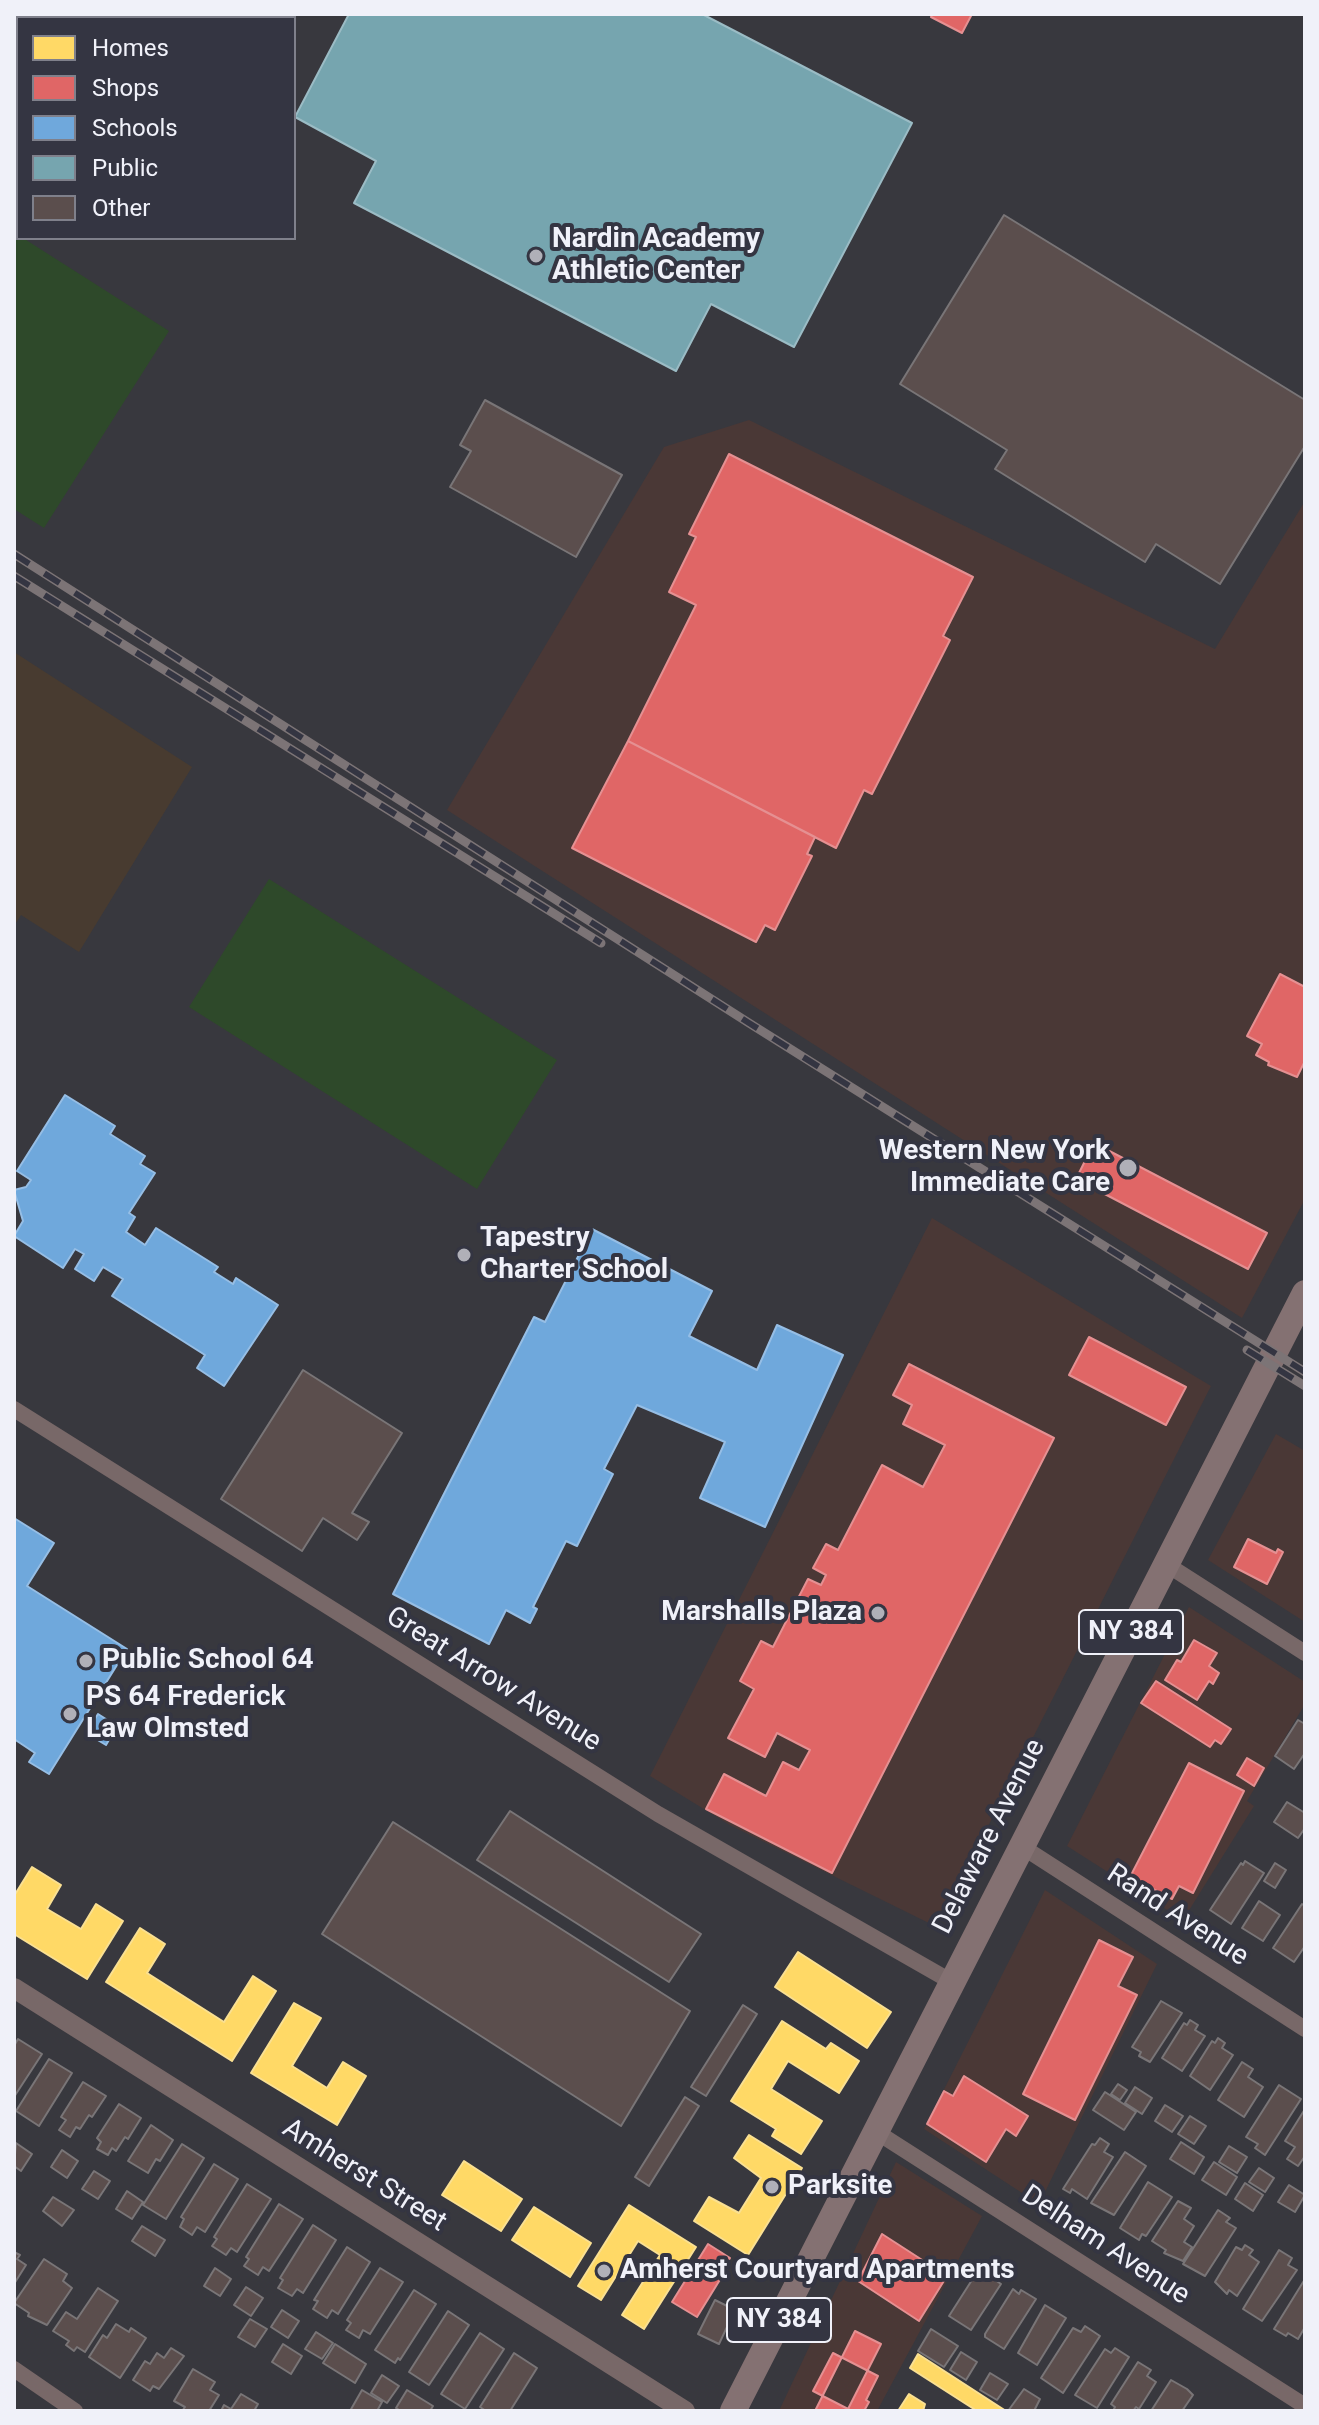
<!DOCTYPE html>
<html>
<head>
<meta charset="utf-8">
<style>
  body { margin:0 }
  #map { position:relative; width:1319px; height:2425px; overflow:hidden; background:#38383e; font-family:Roboto,sans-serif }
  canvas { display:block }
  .frame { position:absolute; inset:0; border:16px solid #f0f1f9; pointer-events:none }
  .legend { position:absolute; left:16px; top:16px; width:280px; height:224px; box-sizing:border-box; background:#343542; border:2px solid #7f808b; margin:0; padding:10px 14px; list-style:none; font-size:24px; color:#f0f1f9 }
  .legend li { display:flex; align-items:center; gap:16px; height:40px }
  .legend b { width:40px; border:2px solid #7f808b }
</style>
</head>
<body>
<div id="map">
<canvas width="1319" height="2425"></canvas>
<div class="frame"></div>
<ul class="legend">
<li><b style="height:22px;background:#ffd966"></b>Homes</li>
<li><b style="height:22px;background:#e06666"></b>Shops</li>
<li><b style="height:22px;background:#6fa8dc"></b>Schools</li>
<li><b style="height:22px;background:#76a5af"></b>Public</li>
<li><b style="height:22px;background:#5b4e4d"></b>Other</li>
</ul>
</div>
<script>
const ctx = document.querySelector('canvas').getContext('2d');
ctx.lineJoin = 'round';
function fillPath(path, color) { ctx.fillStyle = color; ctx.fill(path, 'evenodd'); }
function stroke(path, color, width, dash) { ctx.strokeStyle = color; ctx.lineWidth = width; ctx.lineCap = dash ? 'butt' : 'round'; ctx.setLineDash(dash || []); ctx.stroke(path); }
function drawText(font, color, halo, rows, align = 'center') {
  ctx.font = font + ' Roboto,sans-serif'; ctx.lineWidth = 8; ctx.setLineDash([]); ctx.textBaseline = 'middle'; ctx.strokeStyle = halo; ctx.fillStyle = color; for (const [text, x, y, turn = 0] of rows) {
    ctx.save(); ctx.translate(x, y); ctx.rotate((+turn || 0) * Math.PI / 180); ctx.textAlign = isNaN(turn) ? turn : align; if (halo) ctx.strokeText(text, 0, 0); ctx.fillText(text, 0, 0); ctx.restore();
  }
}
const commercial = new Path2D(`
  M749,420L1215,649L1305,501V1199L1242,1318L447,810L664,447Z
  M932,1218L1211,1386L937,1927L730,1825L650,1776Z
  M1276,1434L1305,1451V1622L1208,1560Z
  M1189,1607L1305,1682V1704L1247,1801L1254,1806L1183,1920L1067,1846Z
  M1045,1890L1157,1964L1039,2204L924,2129Z
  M896,2162L982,2216L877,2411H779Z`);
const industrial = new Path2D(`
  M14,652L192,767L79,952L21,915L14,926Z`);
const green = new Path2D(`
  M14,232L18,238H23L169,331L44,528L14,509Z
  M269,879L557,1060L477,1189L189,1007Z`);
const homes = new Path2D(`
  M32,1867L61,1885L47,1909L81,1929L96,1904L123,1921L87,1979L14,1934V1896Z
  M140,1928L165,1944L147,1973L224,2022L253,1976L276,1991L232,2061L106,1982Z
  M798,1952L891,2012L867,2048L775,1987Z
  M294,2003L321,2018L292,2066L327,2088L343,2062L366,2076L337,2125L251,2073Z
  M782,2021L826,2049L831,2043L859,2061L839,2093L788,2061L771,2089L822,2121L801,2154L772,2136L776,2129L731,2101Z
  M749,2135L802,2168L748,2255L694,2221L709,2197L739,2213L761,2178L734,2158Z
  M464,2161L522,2199L501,2231L442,2195Z
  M629,2205L696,2247L644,2329L622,2315L660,2255L638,2241L601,2300L578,2286Z
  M534,2207L591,2243L570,2277L512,2240Z
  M918,2354L1006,2411H977L910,2368Z
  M909,2394L925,2404L923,2411H898Z`);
const shops = new Path2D(`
  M932,14H972L962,33L931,17Z
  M729,454L973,577L943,636L950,640L872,794L864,790L836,848L628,741L696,605L669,592L696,537L689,534Z
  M628,741L815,837L807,854L812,856L775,930L765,925L756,942L572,848Z
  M1280,974L1305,987V1061L1297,1077L1268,1065L1269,1062L1256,1055L1262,1044L1247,1036Z
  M1094,1143L1267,1233L1248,1269L1076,1179Z
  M1089,1337L1186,1387L1166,1425L1069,1375Z
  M909,1364L1054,1438L832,1873L706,1809L724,1774L766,1796L783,1762L799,1770L810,1750L777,1733L765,1757L728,1738L754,1689L740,1681L761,1641L773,1647L808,1579L821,1585L826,1575L813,1568L826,1544L838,1550L882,1465L923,1487L945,1445L903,1424L912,1405L893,1395Z
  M1248,1539L1276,1553L1278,1549L1283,1552L1267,1584L1234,1567Z
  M1194,1640L1217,1653L1209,1666L1219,1673L1213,1684L1209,1681L1197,1700L1165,1680L1177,1660L1181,1662Z
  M1156,1681L1231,1729L1221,1744L1215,1740L1210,1747L1141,1703Z
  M1247,1758L1264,1768L1254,1786L1237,1775Z
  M1189,1763L1244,1791L1193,1893L1179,1886L1172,1899L1130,1877Z
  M1099,1940L1133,1957L1118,1986L1137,1995L1075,2120L1023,2094Z
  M964,2076L1028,2116L1016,2136L1006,2129L986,2162L927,2124L944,2091L953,2096Z
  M882,2234L947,2276L919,2321L858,2281Z
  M708,2244L730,2258L727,2263L729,2265L697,2317L672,2302Z
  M855,2331L881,2344L847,2411H815Z
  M833,2353L878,2376L866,2400L869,2402L864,2411H852L813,2391Z`);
const schools = new Path2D(`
  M65,1095L115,1126L110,1134L145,1156L140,1164L155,1173L129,1213L135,1217L126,1232L145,1245L156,1228L218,1267L214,1272L233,1284L236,1278L278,1305L224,1386L197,1368L205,1355L112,1296L123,1279L103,1267L94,1281L75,1269L84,1254L75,1249L63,1268L14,1236L23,1221L14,1190L26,1187L31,1180L17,1171Z
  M592,1229L712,1291L689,1336L757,1370L777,1325L843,1355L765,1527L700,1498L725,1442L637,1405L604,1469L613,1474L577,1546L566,1541L533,1607L537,1609L530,1623L506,1610L489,1644L393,1594L534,1317L545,1322Z
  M14,1518L54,1543L27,1586L127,1649L49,1774L29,1762L35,1753L14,1739Z
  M98,1714L117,1726L106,1745L86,1733Z`);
const public = new Path2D(`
  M349,14H702L912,123L794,347L711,304L676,371L354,203L376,161L295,117Z`);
const building = new Path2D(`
  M14,14H281L279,18H172L168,16L167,18H18V55L14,53Z
  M14,93L18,95V197L14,195Z
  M1004,215L1305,400V446L1220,584L1156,544L1145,562L995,469L1007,450L900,384Z
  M485,400L622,475L576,557L450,487L471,451L460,445Z
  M303,1370L402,1433L352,1513L369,1522L357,1540L323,1518L302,1551L221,1499Z
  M1298,1720L1305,1724V1753L1294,1769L1275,1756Z
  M1287,1802L1305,1813V1828L1298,1838L1274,1822Z
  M510,1811L701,1934L669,1982L477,1860Z
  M393,1822L690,2011L621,2126L322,1934Z
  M1245,1861L1264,1873L1231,1924L1210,1910L1241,1863L1243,1865Z
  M1275,1863L1286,1870L1275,1888L1264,1881Z
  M1259,1901L1280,1915L1263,1941L1242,1928Z
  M1302,1904L1305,1906V1946L1294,1962L1273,1948Z
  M1161,2001L1182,2013L1150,2062L1139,2056L1141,2052L1132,2047Z
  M743,2005L757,2014L706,2096L691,2087Z
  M1190,2020L1198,2025L1195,2030L1205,2036L1182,2071L1162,2058L1184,2023L1187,2025Z
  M1218,2038L1225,2043L1222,2048L1233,2055L1210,2090L1190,2076L1212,2041L1215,2043Z
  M18,2039L42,2054L14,2097V2046Z
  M49,2059L72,2073L39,2126L16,2111Z
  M1242,2062L1253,2069L1248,2077L1263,2087L1244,2117L1218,2100Z
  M83,2082L106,2096L92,2117L89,2115L80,2129L76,2127L70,2137L59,2130L66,2120L61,2117Z
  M1118,2084L1127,2090L1120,2100L1111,2094Z
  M1279,2085L1301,2099L1265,2155L1255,2148L1258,2144L1246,2137Z
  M1135,2087L1152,2098L1142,2114L1125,2103Z
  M1105,2092L1136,2112L1124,2130L1093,2110Z
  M685,2097L699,2106L649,2186L635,2177Z
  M119,2104L141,2118L128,2139L125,2137L116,2151L112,2148L108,2155L97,2149L101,2142L97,2138Z
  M1165,2105L1183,2116L1172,2132L1155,2121Z
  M1305,2109V2156L1298,2166L1287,2159L1295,2147L1285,2141Z
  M1190,2116L1206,2126L1194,2144L1178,2134Z
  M151,2125L173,2140L160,2161L156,2159L148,2173L128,2161Z
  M1100,2138L1109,2144L1104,2152L1113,2157L1087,2199L1072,2189L1070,2193L1063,2189L1092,2144L1095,2145Z
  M1181,2142L1204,2157L1194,2174L1170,2159Z
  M16,2143L32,2154L21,2171L14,2166Z
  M182,2144L204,2158L166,2219L143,2205Z
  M1229,2146L1247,2157L1237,2173L1219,2162Z
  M62,2150L78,2161L67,2178L51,2167Z
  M1125,2152L1146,2166L1114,2215L1091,2203Z
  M1214,2162L1237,2177L1226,2195L1202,2180Z
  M214,2164L238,2179L205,2232L197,2227L192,2235L180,2227L184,2219L181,2217Z
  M1259,2168L1274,2178L1265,2192L1249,2182Z
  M94,2171L110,2181L98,2199L82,2189Z
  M1148,2182L1172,2197L1146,2236L1142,2234L1139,2240L1120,2228Z
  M1245,2183L1263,2195L1253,2211L1235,2199Z
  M247,2184L271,2199L237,2252L231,2248L226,2255L212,2246L217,2239L214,2237Z
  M1289,2185L1305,2195L1295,2212L1278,2202Z
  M127,2191L143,2202L132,2219L116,2209Z
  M53,2197L74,2210L62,2226L43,2211Z
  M1178,2201L1191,2208L1184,2219L1194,2226L1184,2242L1192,2247L1183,2261L1164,2253L1166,2250L1152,2241Z
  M279,2204L303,2219L269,2271L263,2267L258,2275L244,2266L249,2259L246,2257Z
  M1218,2210L1230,2218L1226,2222L1236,2228L1205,2276L1183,2264Z
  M313,2225L336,2240L303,2293L297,2289L292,2296L278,2288L283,2280L280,2278Z
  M142,2226L165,2240L155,2256L132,2241Z
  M1245,2245L1253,2250L1249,2255L1259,2262L1237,2296L1229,2290L1227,2294L1215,2282L1236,2247L1242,2250Z
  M347,2247L370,2262L338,2314L332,2310L327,2318L313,2309L318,2301L314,2300Z
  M1279,2250L1292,2258L1288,2265L1297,2270L1262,2321L1243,2309Z
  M14,2252L20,2255L17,2259L26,2265L14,2284Z
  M44,2259L67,2274L63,2281L72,2288L47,2325L28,2316L29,2313L14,2303Z
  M215,2268L231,2279L220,2296L204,2286Z
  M380,2268L403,2282L370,2334L363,2330L359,2338L346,2330L351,2323L347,2320Z
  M979,2269L1001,2284L971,2330L949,2316Z
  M1305,2279V2327L1298,2339L1288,2333L1286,2336L1274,2329Z
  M246,2287L263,2298L251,2316L234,2305Z
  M98,2288L118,2301L85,2352L77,2347L74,2351L66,2345L69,2341L53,2331L66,2312L77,2319Z
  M1013,2289L1019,2294L1021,2290L1036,2299L1004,2349L985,2337V2334Z
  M414,2290L436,2304L400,2360L398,2358L395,2363L375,2350Z
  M715,2300L735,2310L719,2344L698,2334Z
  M1045,2305L1066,2318L1037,2365L1018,2353Z
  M282,2310L299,2321L288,2338L271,2327Z
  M448,2311L469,2325L429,2385L409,2372Z
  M250,2319L267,2329L255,2347L238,2337Z
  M116,2324L129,2332L131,2328L146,2338L120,2378L89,2357L103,2335L107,2338Z
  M1085,2326L1100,2336L1063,2393L1041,2378L1073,2328L1081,2332Z
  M931,2329L958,2346L944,2367L918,2351Z
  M316,2332L333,2343L322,2359L305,2349Z
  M480,2333L504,2349L465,2409L441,2394Z
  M283,2344L302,2356L291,2374L272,2362Z
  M335,2344L366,2364L355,2383L323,2363Z
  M171,2348L184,2356L159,2389L153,2386L150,2391L133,2380L145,2361L150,2364L157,2353L164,2358Z
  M1115,2348L1129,2357L1097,2408L1075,2395L1105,2349L1111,2353Z
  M961,2352L977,2362L966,2380L950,2370Z
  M514,2353L537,2368L510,2411H486L480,2407Z
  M1138,2362L1151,2370L1147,2376L1156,2382L1139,2409L1136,2407L1133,2411H1113L1115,2407L1111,2404Z
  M193,2369L215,2382L210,2390L219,2395L209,2411H182L185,2407L174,2401Z
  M990,2373L1008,2384L997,2400L980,2390Z
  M382,2375L399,2386L387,2403L371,2393Z
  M1171,2380L1187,2389L1193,2395L1182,2411H1151Z
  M1024,2389L1040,2399L1034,2411H1008Z
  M362,2390L382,2402L377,2411H350Z
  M407,2390L433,2406L430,2411H401L396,2408Z
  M241,2394L258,2404L254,2411H221L224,2405L231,2409Z`);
const minor = new Path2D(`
  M14,1409L658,1814L952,1982
  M1166,1564L1305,1653
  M1021,1846L1305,2029
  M875,2131L1305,2406
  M14,2369L75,2411`);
const tertiary = new Path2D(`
  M14,1988L685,2411`);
const primary = new Path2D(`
  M733,2411L1305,1293`);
const rail = new Path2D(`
  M14,554L749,1023L1305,1372
  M14,576L601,943
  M1247,1350L1305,1386`);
const markers = [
  [536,256,8,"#b0b0b8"],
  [1128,1168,10,"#b0b0b8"],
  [464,1255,8,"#b0b0b8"],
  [878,1613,8,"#b0b0b8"],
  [86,1661,8,"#b0b0b8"],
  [70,1714,8,"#b0b0b8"],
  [772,2187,8,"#b0b0b8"],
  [604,2271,8,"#b0b0b8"]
];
const shields = [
  [1131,1632,104],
  [779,2320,104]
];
const shieldNames = [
  ["NY 384",1131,1632],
  ["NY 384",779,2320]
];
const poiNames = [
  ["Nardin Academy",552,240],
  ["Athletic Center",552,272],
  ["Western New York",1110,1152,"right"],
  ["Immediate Care",1110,1184,"right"],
  ["Tapestry",480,1239],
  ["Charter School",480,1271],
  ["Marshalls Plaza",862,1613,"right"],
  ["Public School 64",102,1661],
  ["PS 64 Frederick",86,1698],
  ["Law Olmsted",86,1730],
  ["Parksite",788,2187],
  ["Amherst Courtyard Apartments",620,2271]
];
const streetNames = [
  ["Great Arrow Avenue",493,1680,32],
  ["Delaware Avenue",990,1837,-63],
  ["Rand Avenue",1177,1916,33],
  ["Amherst Street",364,2176,32],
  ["Delham Avenue",1105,2246,33]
];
fillPath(commercial, '#4a3836');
fillPath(industrial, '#483b30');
fillPath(green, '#2e492a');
fillPath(homes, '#ffd966');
stroke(homes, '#fae092', 2);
fillPath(shops, '#e06666');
stroke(shops, '#e59092', 2);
fillPath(schools, '#6fa8dc');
stroke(schools, '#96bee5', 2);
fillPath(public, '#76a5af');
stroke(public, '#9bbcc5', 2);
fillPath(building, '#5b4e4d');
stroke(building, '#797577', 2);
stroke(minor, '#786868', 16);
stroke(tertiary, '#786868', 20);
stroke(primary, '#847172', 26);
stroke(rail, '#7c7476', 9);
stroke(rail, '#343542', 6, [18]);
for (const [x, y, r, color] of markers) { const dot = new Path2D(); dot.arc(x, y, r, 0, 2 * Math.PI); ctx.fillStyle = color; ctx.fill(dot); stroke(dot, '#343542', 3); }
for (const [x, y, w] of shields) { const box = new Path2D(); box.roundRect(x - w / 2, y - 22, w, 44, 6); ctx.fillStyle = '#343542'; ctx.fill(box); stroke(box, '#f0f1f9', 2); }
drawText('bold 26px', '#f0f1f9', null, shieldNames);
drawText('bold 28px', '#f0f1f9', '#343542', poiNames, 'left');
drawText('28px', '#f0f1f9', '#343542', streetNames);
</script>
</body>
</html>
